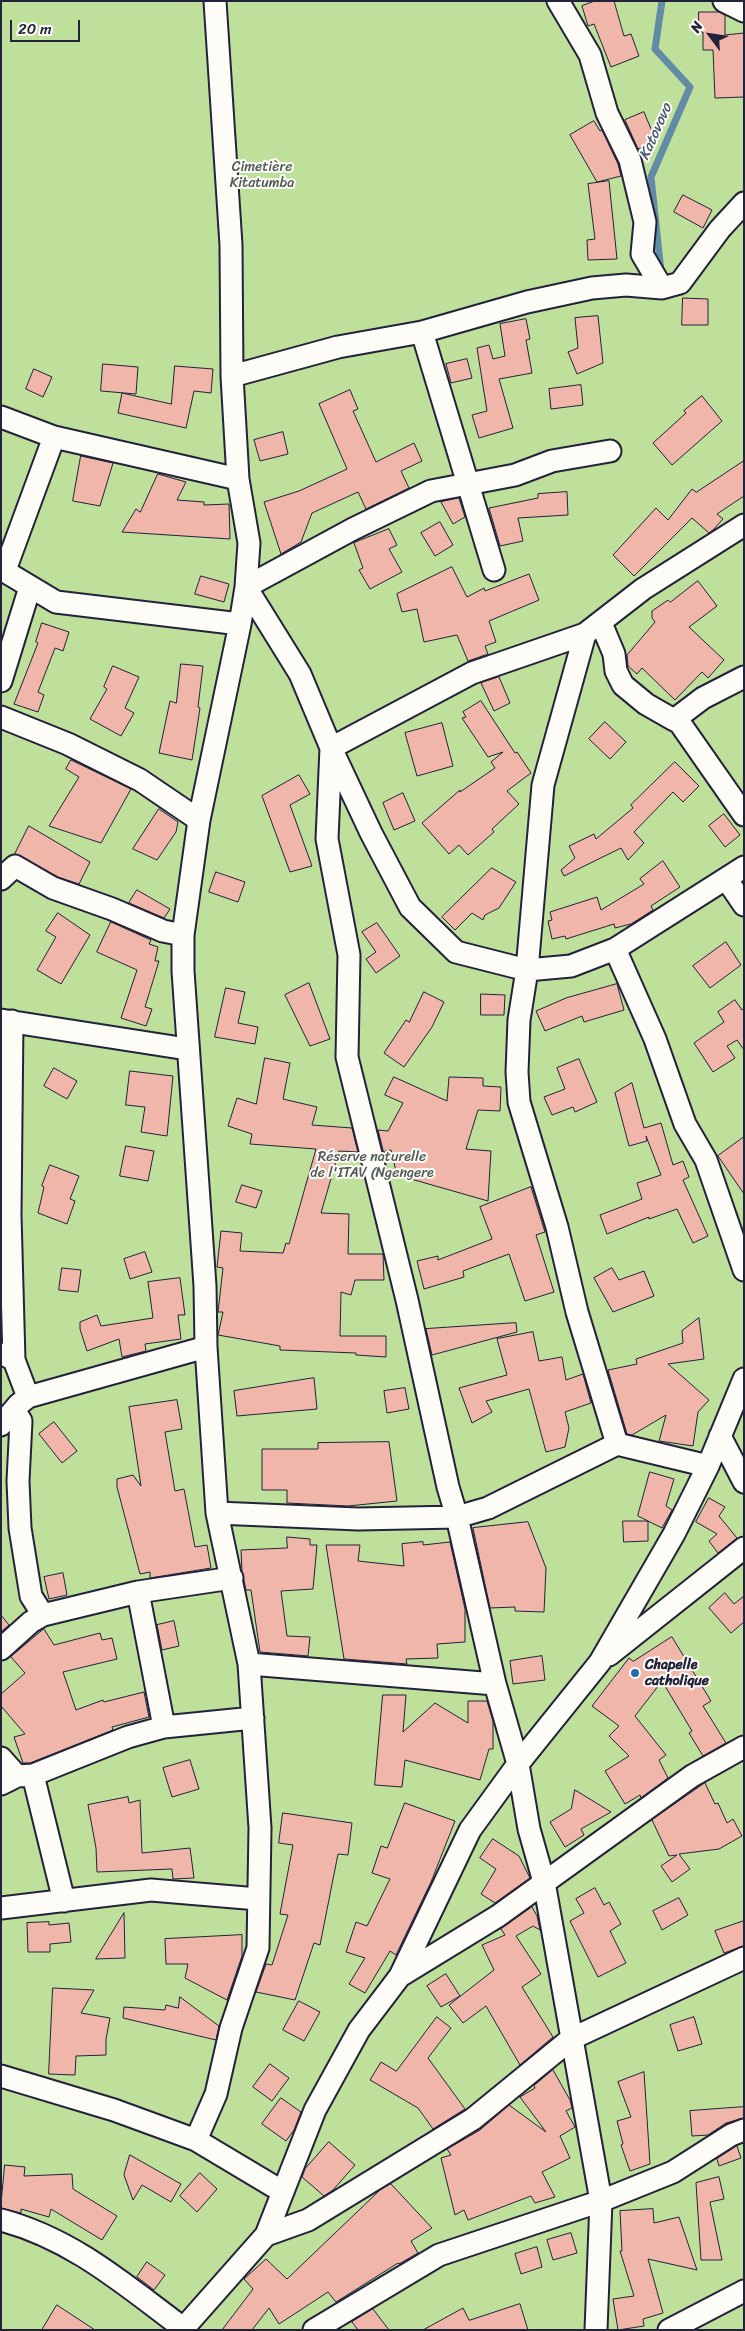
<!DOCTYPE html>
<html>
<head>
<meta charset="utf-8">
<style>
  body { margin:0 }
  #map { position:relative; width:745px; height:2331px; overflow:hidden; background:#f9e7e0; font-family:Sriracha,sans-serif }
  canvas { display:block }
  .frame { position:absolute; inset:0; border:2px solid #22223b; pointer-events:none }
  .north { position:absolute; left:685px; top:10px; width:50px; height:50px; -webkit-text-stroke:4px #fdfcf7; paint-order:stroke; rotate:301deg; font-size:14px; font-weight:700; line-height:20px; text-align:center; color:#22223b }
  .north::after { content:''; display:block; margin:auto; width:18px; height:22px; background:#22223b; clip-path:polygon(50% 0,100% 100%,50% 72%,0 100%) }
  .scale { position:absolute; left:10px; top:20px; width:70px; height:22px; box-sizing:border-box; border:2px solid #22223b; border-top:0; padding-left:6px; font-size:15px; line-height:18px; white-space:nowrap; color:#22223b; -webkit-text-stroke:4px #fdfcf7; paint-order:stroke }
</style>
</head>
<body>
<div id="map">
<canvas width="745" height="2331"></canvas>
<div class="frame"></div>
<div class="north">N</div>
<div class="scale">20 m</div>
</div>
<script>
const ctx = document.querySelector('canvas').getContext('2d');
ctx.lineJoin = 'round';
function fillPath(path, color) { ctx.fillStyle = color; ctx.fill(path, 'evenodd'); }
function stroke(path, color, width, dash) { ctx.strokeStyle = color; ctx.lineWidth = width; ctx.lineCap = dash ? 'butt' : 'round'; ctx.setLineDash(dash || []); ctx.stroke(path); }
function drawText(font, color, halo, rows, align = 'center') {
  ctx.font = font + ' Sriracha,sans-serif'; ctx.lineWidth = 4; ctx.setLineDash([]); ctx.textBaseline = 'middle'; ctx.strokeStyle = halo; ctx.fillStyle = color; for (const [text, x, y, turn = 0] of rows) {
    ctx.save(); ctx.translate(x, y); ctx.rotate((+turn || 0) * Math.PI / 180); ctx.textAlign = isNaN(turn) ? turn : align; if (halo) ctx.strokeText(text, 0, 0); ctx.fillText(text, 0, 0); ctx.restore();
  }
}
const green = new Path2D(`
  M1,1H744V2330H1Z`);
const stream = new Path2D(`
  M661,272L651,177L690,87L655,49L662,1`);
const building = new Path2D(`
  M595,1H614L624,36L631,34L639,56L611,67L594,24L588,26L582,6Z
  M699,12H719L725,15V35L744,33V97L715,98L713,50H703V32H699Z
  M644,112L656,141L638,149L625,120Z
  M594,121L600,131L602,130L618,164L621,176L597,182L570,135Z
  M609,181L617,259L588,260L587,240L595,239L588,184Z
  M683,195L712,210L703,228L674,212Z
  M683,298L708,299V325H682Z
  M598,316L603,363L577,374L568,352L578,348L575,318Z
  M526,319L530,339L526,340L532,373L499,379L513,428L479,438L472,415L487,411L477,348L489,345L493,359L505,356L500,324Z
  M467,359L472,378L451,383L446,364Z
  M103,364L138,367L136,394L101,391Z
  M175,366L213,369L211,393L194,391L186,428L118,413L122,393L171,404Z
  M34,369L52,377L43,397L26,389Z
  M581,385L583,405L551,409L549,389Z
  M350,390L358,409L353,411L376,462L414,443L422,461L401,471L409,488L366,509L358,492L312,513L301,542L281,554L264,502L299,491L347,469L319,404Z
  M702,396L722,421L672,465L653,443L686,413L684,411Z
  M283,432L288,454L260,461L254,440Z
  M81,456L113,463L100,506L73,501Z
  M744,461V496L717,514L723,519L714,529L709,533L692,518L634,576L613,555L656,508L668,520L692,489L696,492Z
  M158,474L186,482L177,500L204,502V505L229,504L230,539L122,532L136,509L140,512Z
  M567,492L568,515L518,518L523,541L500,546L489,508L538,498V494Z
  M459,498L465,517L453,524L441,502Z
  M440,522L453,545L435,556L421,533Z
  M389,529L397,545L389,549L402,572L370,589L359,570L363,568L354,543Z
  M452,567L467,597L484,588L485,591L529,574L539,600L489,621L496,642L485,646L488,654L468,661L457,635L424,642L417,609L402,612L397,594Z
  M201,576L229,584L224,602L195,594Z
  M698,581L717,606L689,627L724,660L708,678L702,672L675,700L642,668L637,674L628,666L627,655L655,622L652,618V611L668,600L670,602Z
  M42,623L69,632L63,651L55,648L38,692L44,695L38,712L14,704L38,643L36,642Z
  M181,664L203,666L198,707L200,708L192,760L159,753L170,701L176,703Z
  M113,666L139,677L125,708L134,713L121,736L90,719L107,689L104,687Z
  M499,677L510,703L494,711L481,683Z
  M481,701L515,753L517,752L531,773L507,791L519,804L492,829L494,832L468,855L459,845L449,854L422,823L460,790V792L495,768L491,762L503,752L488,757L462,718L466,717L463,712Z
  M605,722L626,742L610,759L589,739Z
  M442,723L453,766L417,776L405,733Z
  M71,760L131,789L101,843L49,826L79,777L66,769Z
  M675,762L699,786L683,802L673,792L634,832L644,843L628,860L621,848L564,876L561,870L575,858L569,846L594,834L596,839L633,808L631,805Z
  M299,775L310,794L290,805L312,866L290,872L262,796Z
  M403,793L415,821L394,830L383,803Z
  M159,809L178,822L176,832L157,860L133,849Z
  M724,814L740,835L725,847L709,826Z
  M29,826L90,862L79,884L58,877L15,854Z
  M663,861L680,887L651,906L653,910L631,924L615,928L614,924L566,939L565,936L552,939L548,921L552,920L550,912L597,897L601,910L644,884L640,879Z
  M492,868L516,882L499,908L485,915L483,920L472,913L455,930L442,917Z
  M216,872L245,882L238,902L209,892Z
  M137,890L170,909L164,918L129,903Z
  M58,913L90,935L61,984L37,970L56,937L46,931Z
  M111,922L151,940L149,944L158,947L155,961H159L145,1007L152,1009L146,1026L121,1018L137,970L97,952Z
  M377,923L400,956L376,973L366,959L376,952L362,932Z
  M726,942L741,965L710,988L693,966Z
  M309,983L330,1039L310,1046L285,995Z
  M617,984L624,1010L584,1022L582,1016L545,1031L536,1011L566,998Z
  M226,988L245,992L238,1023L258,1027L255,1044L215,1037Z
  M424,992L444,1002L432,1027L404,1067L384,1053L406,1020L409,1022Z
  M481,994L505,995L504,1015H481Z
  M735,1000L742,1010L744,1008V1050L737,1040L727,1046L735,1058L713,1072L694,1043L724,1022L718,1012Z
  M265,1058L290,1063L283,1099L317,1107L312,1125L352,1128L358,1152L339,1151L321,1213L349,1214L348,1254H383L384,1280H355L351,1295L341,1292L340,1336H386V1357L356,1355V1353L280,1350V1346L218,1335L223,1312H218L223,1268L217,1267L221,1231L242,1233L240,1251L283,1253L286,1243L289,1244L316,1149L250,1144L252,1134L228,1126L237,1098L256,1104Z
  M579,1059L597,1102L575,1112L573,1107L552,1115L544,1097L565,1089L557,1068Z
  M54,1068L77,1081L67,1099L44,1086Z
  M130,1071L173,1076L167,1136L141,1132L145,1107L126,1105Z
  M394,1077L447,1101L449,1077L483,1078V1086L501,1087L500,1111L478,1110L466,1149L491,1151L488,1201L404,1177L405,1171H396L391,1150L385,1151L384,1154L378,1130L388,1131L403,1103L385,1095Z
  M632,1083L644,1128L661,1123L673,1165L683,1161L689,1177L683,1180L708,1236L693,1243L677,1209L649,1219V1217L607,1234L600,1215L642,1199L637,1183L661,1175L646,1136L647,1141L629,1146L615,1093Z
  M744,1137V1194L718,1156Z
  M126,1146L154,1151L148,1181L120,1176Z
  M50,1165L79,1176L70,1199L75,1201L67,1224L38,1213L44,1187L42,1186Z
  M242,1185L262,1191L256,1208L236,1202Z
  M531,1187L545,1232L536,1235L554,1292L525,1301L509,1254L463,1271L464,1277L424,1289L417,1261L438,1256V1260L492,1239L480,1207Z
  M145,1252L152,1272L130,1279L124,1259Z
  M62,1268L81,1270L78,1292L59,1290Z
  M612,1268L619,1280L644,1271L654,1296L613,1312L594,1278Z
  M180,1278L185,1315H178L181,1339L145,1344L146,1351L122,1357L119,1339L87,1351L80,1329V1322L97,1315L101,1326L153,1318L148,1282Z
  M699,1318L704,1359L668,1364L709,1400L698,1412L693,1446L659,1441L666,1415L632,1435L627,1434L608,1370L637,1364L636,1359L683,1343L682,1331Z
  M516,1323L517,1332L432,1355L426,1329Z
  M533,1332L539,1361L562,1357L566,1380L583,1374L591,1403L565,1412L569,1428L565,1447L546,1452L529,1389L486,1401L492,1412L472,1423L459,1388L507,1375L497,1339Z
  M314,1378L317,1409L237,1416L234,1391Z
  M405,1388L409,1409L387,1413L384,1391Z
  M177,1400L182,1429L165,1432L175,1491L184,1489L195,1547L207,1545L211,1568L150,1578V1572L140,1574L117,1487V1479L133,1475L141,1486L129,1407Z
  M54,1422L77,1451L62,1463L39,1434Z
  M389,1442L397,1501L348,1506L287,1503V1490H262V1449H318V1443Z
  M650,1472L674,1479L666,1506L672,1510L662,1528L638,1516Z
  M709,1498L725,1507L719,1516L737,1538L718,1553L709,1541L717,1534L696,1522Z
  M623,1521H648V1541L624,1542Z
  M528,1522L546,1568L544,1612L515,1611V1607L490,1608L473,1528Z
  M287,1537L310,1539V1545H317L313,1589L281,1591L287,1636L310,1637L308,1656L260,1652L251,1590H246L242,1571L241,1550L287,1548Z
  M423,1542V1545L450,1542L465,1609V1642L437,1644L438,1658L406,1659L407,1664L344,1659L326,1545H360L358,1561L404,1566L402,1544Z
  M63,1573L67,1595L49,1599L44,1577Z
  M725,1593L734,1604L744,1596V1622L731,1633L709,1608Z
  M1,1615L9,1625L1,1632Z
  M174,1621L179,1646L162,1650L157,1625Z
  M44,1629L54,1645L100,1633L102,1640L112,1638L117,1659L63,1672L76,1710L103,1700L104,1702L144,1692L149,1717L112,1727L113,1730L30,1763H23L14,1737L25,1734L1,1706V1694L25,1673L11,1657Z
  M672,1637L711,1701L703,1706L726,1743L703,1756L689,1733L692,1731L662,1681L635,1716L666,1755L659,1760L668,1778L641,1798L640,1795L625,1804L605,1771L629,1756L609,1736L619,1726L592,1706L629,1658L633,1661Z
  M542,1656L545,1680L513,1684L510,1661Z
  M383,1695H406L403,1732L435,1703L468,1723V1701H487L493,1721V1749H489L480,1780L405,1760L402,1787L375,1785Z
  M190,1760L199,1789L172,1797L163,1768Z
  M705,1783L715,1804L718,1803L727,1823L733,1819L742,1836L719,1849L679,1854L690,1869L672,1882L661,1866L677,1855L669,1856L652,1820Z
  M575,1790L611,1812L581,1829L584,1835L565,1847L550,1822L571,1809Z
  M128,1797L129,1803L140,1800L142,1853L190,1848L194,1878L173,1879L172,1869L97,1872L96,1848L88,1805Z
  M405,1803L455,1821L431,1882L396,1955L390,1951L365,1993L349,1984L365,1958L346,1952L356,1922L367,1926L390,1879L372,1873L381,1846L387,1848Z
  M283,1813L352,1823L348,1855L338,1854L320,1945L314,1943L295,2000L256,1992L266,1964L272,1965L288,1915L280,1914L293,1845L279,1843Z
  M493,1839L519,1856L530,1878L495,1903L481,1894L496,1869L480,1858Z
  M595,1888L604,1905L609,1902L621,1924L610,1931L626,1963L598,1977L570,1921L584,1913L576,1899Z
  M679,1898L688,1915L662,1930L653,1911Z
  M532,1907L537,1916L540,1930L533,1926L516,1936L541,1974L522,1987L553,2037L520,2065L486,2006L463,2023L449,2005L494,1970L482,1945L505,1935L501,1929Z
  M124,1913L125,1958L96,1959Z
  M744,1921V1946L724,1953L715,1931Z
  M49,1922V1925L69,1923L71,1942L50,1944V1952H28L27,1923Z
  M242,1935V1956L227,2000L185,1978L188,1964H166L165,1939Z
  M446,1974L460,1996L441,2007L427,1986Z
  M53,1988L94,1990L81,2013L110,2018L106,2039V2055L76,2056L75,2075L49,2074Z
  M180,1997L219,2026L216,2040L123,2018L124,2007L165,2010L166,2005L178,2008Z
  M299,2001L320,2012L304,2041L283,2030Z
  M437,2017L451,2028L428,2058L465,2109L433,2129L418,2108L370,2080L381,2062L396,2071Z
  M694,2017L702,2044L678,2051L670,2025Z
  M270,2064L289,2078L272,2101L253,2087Z
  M553,2070L570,2100L572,2108L566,2111L575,2127L560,2136L570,2158L542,2172L555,2197L535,2203L531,2196L468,2220L464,2210L455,2215L441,2158L451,2155L447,2149L480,2130L509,2105L546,2132L520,2097L535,2088L534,2086Z
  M644,2072L650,2164L630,2171L621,2145L623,2144L617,2121L631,2117L618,2082Z
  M281,2098L301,2112L294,2130L286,2141L262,2124Z
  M744,2107V2118L726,2123L708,2135L692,2136L690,2111Z
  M329,2142L355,2165L333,2190L324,2196L302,2177L305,2169Z
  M737,2146L741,2158L719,2166L717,2159Z
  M130,2155L181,2184L171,2202L142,2185L133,2200L124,2175Z
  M5,2165L25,2167L24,2176L72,2174L73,2189L117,2216L102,2240L51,2209L49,2217L21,2209V2213L1,2208Z
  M200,2173L217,2189L197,2212L180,2196Z
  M719,2177L724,2199L710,2202L722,2260H701L696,2183Z
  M391,2184L432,2228L411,2241L418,2253L399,2264L398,2263L336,2302L328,2292L279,2324L269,2308L252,2330H222L253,2289L244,2279L266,2259L287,2279L380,2190Z
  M653,2209L654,2223L679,2217L697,2270L648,2259L663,2313L643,2319L644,2326L618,2330L613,2299L634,2296L620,2251H622L620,2211Z
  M571,2233L577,2253L553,2260L547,2240Z
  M537,2247L542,2267L521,2274L515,2254Z
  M147,2262L165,2275L154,2290L137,2277Z
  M520,2304L528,2330H423L463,2308L469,2320Z
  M57,2305L95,2330H42Z
  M373,2309L389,2330H358L352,2322Z`);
const minor = new Path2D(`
  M558,1L590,55L607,113L630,160L645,222L642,254L662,288
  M724,1L744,11
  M422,332L494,570
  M232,376L338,347L422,332L527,302L592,288L626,285L662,288L680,283L720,229L744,203
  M1,417L54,437L238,479
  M1,569L56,602L240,624
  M5,570L54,437
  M246,587L300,674L331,748L371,833L410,907L456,952L527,970L571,966L615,949L744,867
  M246,587L353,529L431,491L515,475L552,461L610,451
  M601,623L614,654L616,671L623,685L646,704L674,720L703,698L744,677
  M585,634L543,785L527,970L519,1020L517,1072L519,1102L557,1227L577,1312L617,1444
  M1,681L30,587
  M1,717L68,744L140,780L199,820
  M677,719L744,815
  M1,879L15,866L53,888L112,909L163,931L183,935
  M727,880L744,905
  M615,949L655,1039L685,1124L706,1160L744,1270
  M1,1020L187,1049
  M12,1021L10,1215L14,1360
  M3,1354L14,1360L28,1397
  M14,1410L21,1421L18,1481L20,1528L31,1596L43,1615
  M1,1425L18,1405L28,1397L206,1347
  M720,1436L744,1482
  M217,1513L358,1519L457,1517L488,1508L617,1444L708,1466
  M138,1592L164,1727
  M1,1649L31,1622L43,1615L138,1592L232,1578
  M609,1655L744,1548
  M249,1664L495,1684
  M1,1758L17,1776
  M33,1775L64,1901
  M1,1784L17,1776L33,1775L128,1737L164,1727L253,1718
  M1,1908L151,1890L258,1899
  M400,1976L498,1916L692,1776L744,1747
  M1,2076L114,2110L196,2140L283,2192
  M196,2140L216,2094L231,2028L258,1948L260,1828L249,1664L217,1513L206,1347L205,1286L183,971V935L199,820L240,624L246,587L249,543L238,479L232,376L231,245L215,1
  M1,2220C73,2239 125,2285 183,2328
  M266,2235L308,2220L473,2119L571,2039L744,1958
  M182,2330L266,2235L315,2110L359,2030L400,1976L470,1830L518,1764L600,1662L674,1534L708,1466L744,1379
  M314,2330L439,2255L601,2201L673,2172L731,2135L744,2130
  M596,2330L601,2201L544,1882L529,1829L518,1764L495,1684L457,1517L448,1487L407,1300L347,1057L349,955L327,839L331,748L472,673L585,634L643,589L744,525
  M669,2330L744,2291`);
const markers = [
  [635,1673,5,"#1f6fb2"]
];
const parkNames = [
  ["Cimetière",262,167],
  ["Kitatumba",262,183],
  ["Réserve naturelle",372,1157],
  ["de l'ITAV (Ngengere",372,1173]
];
const poiNames = [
  ["Chapelle",645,1665],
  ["catholique",645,1681]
];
const waterNames = [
  ["Katovovo",656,132,-66]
];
fillPath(green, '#bee09a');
stroke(stream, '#628ba6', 7);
fillPath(building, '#f0b6a9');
stroke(building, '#22223b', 1);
stroke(minor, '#22223b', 25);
stroke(minor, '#fdfcf7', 21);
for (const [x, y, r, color] of markers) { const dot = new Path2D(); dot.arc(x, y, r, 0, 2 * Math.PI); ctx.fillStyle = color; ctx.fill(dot); stroke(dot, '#fdfcf7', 2); }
drawText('14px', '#515b58', '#fdfcf7', parkNames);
drawText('bold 14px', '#22223b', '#fdfcf7', poiNames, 'left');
drawText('italic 15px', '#425770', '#fdfcf7', waterNames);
</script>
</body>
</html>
